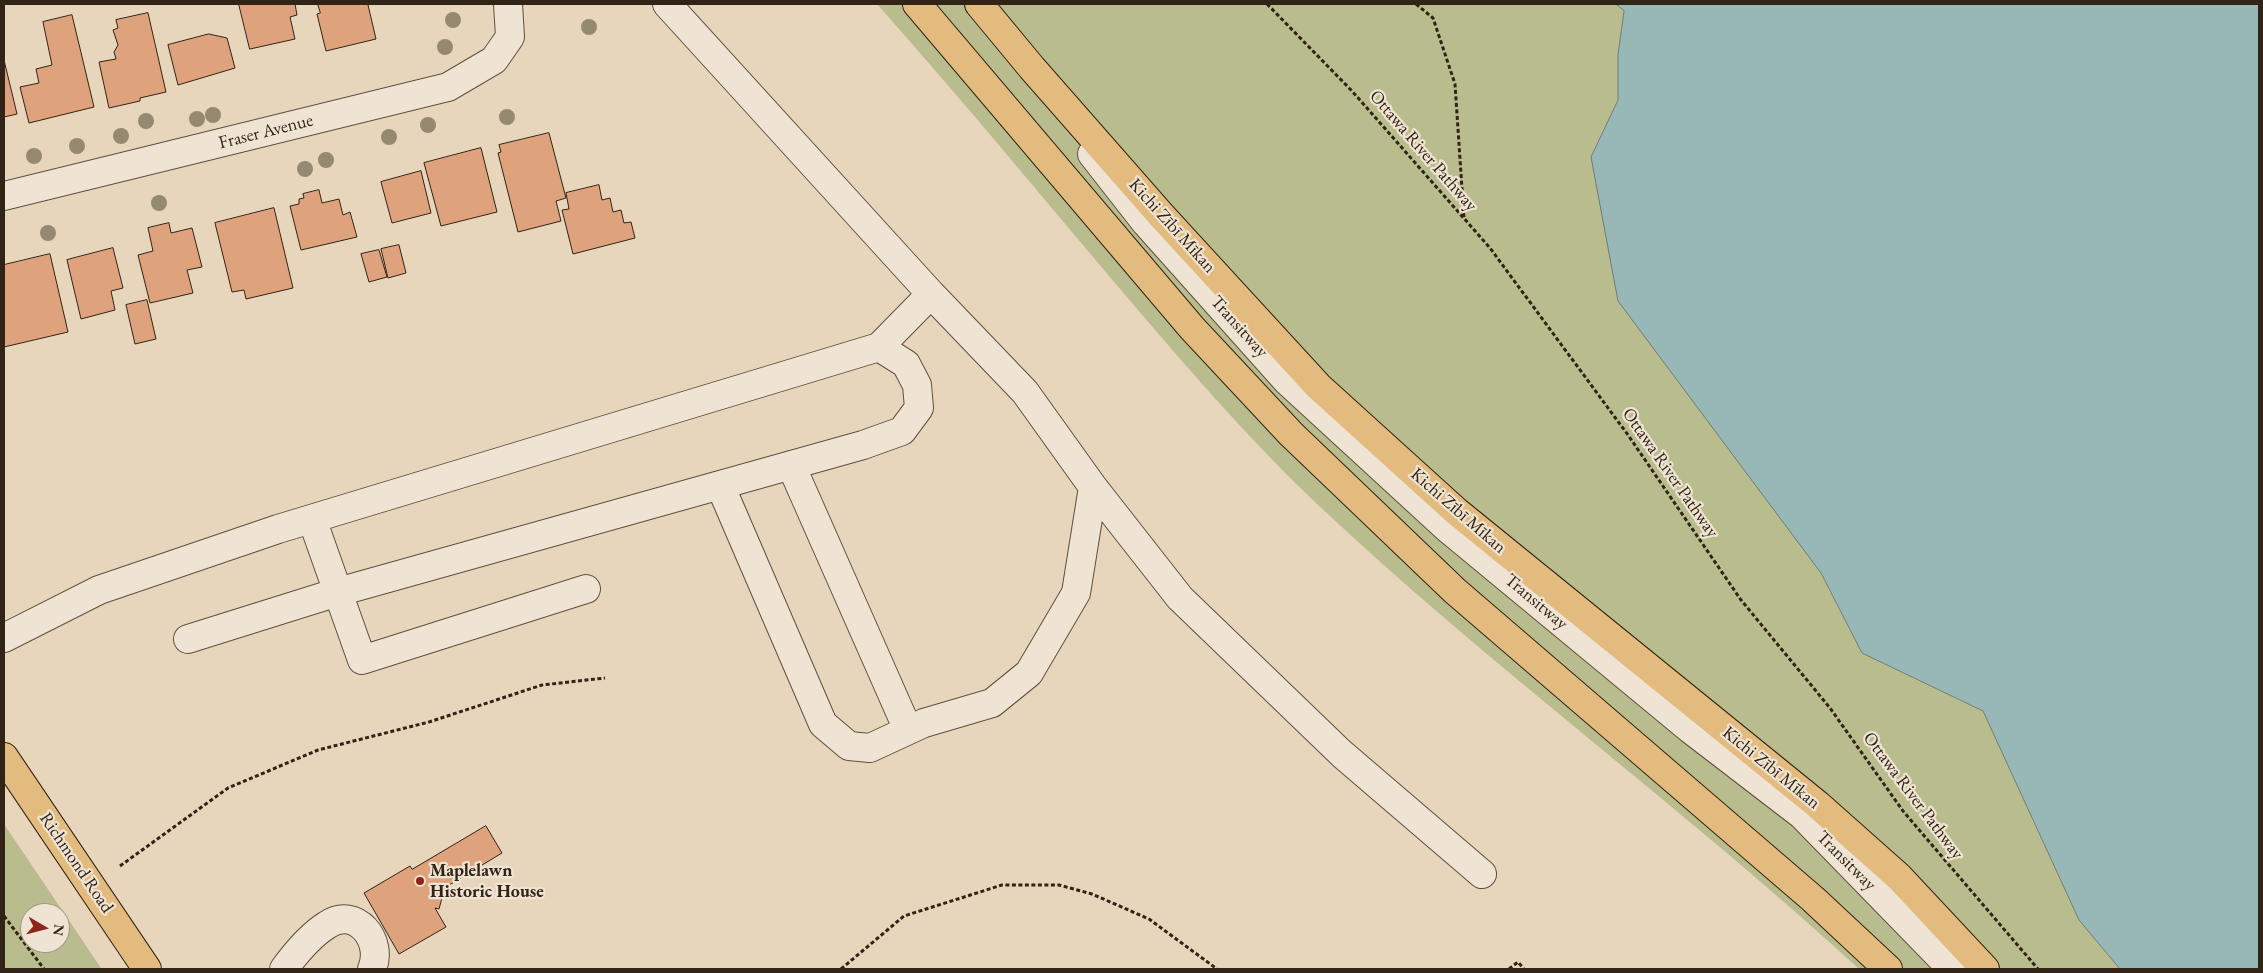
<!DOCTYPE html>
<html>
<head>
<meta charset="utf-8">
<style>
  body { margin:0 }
  #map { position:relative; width:2263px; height:973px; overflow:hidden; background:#e7d6bc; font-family:"EB Garamond",serif }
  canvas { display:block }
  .frame { position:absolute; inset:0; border:5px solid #312315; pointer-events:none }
  .north { position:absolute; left:20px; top:903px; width:50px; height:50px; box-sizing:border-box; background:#efe4d3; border:1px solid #a39787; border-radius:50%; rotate:98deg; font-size:14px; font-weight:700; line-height:20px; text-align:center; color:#312315 }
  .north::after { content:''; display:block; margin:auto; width:18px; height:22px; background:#8f2418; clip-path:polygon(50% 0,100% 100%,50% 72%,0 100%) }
</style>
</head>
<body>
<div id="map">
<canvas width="2263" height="973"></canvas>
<div class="frame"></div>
<div class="north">N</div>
</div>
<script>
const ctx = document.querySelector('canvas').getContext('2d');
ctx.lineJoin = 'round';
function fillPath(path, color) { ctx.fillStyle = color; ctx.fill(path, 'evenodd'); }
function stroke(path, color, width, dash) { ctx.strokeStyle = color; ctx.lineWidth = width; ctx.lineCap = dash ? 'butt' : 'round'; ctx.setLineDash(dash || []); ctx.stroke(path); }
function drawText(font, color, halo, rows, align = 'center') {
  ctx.font = font + ' "EB Garamond",serif'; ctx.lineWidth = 4.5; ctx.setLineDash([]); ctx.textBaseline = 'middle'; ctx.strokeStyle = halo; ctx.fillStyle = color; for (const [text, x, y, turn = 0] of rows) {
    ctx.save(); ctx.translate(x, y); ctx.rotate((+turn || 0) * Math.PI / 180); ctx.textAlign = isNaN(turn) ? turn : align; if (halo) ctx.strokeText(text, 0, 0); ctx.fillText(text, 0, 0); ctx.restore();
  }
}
const green = new Path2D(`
  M877,4H1616L1624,11L1618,55V100L1591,157L1821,573L1862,653L1983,711L2079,920L2120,969H1859C1684,808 1490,667 1317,504C1253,443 1195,377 1138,310C1051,208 966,104 877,4Z
  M4,824L101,968L102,969H4ZM30,913H60V943H30Z`);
const water = new Path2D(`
  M1616,4H2259V969H2120L2079,920L1983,711L1862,653L1821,573L1618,301L1591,157L1618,100V55L1624,11Z`);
const building = new Path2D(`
  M239,4H295L297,15L290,17L295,39L250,49Z
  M318,4H370L368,5L376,39L326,51L317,14L320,13Z
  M148,13L166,92L140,98V101L109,108L99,62L116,59L114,52L118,45L113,30L118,28L116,20Z
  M72,15L94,107L29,123L20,87L39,83L36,69L52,65L43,22Z
  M209,34L227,38L235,68L178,85L168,45Z
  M4,60L17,114L4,117Z
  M549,133L566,198L556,201L561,221L518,232L498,153L501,152L499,145Z
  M481,148L497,212L441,226L424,163Z
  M421,171L431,213L392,223L381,182Z
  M599,185L602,200L610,198L613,212L621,210L624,223L631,222L635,238L573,254L562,210L569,209L566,193Z
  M319,190L322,203L339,199L343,215L350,212L357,237L301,250L290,206L299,204V199L304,198L303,194Z
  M274,208L293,288L246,299L244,290L232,292L215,223Z
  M169,223L171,233L192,228L202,267L187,270L193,293L150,303L138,255L153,251L148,228Z
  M399,245L406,273L388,278L381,249Z
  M113,248L123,288L111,291L115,310L81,319L67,260Z
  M379,250L387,277L369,282L361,254Z
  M50,254L68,332L4,347V265Z
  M147,300L156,339L135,344L126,305Z
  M486,826L502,853L436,893L443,894L439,909L435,908L446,927L399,954L364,893L410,866L412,869Z`);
const path = new Path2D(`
  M1267,4L1352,91L1490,248L1628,435L1741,600L1830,708L1903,811L2038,969
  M1416,4L1433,18L1455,84L1464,219
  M120,866L228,788L318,750L429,722L542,685L605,678
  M4,916L44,969
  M841,969L904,916L1002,885H1059L1092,894L1149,919L1217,969
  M1509,969L1518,962L1524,969`);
const minor = new Path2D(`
  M1092,154L1146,223L1287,381L1447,528L1690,729L1802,815L1952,969
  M4,196L448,87L494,60L510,37L508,4
  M931,294L1025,392L1093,487
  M791,465L908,730
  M720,485L823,724L849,746L870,748L924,723L992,703L1029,673L1076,593L1093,487L1180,598L1342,754L1482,874
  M312,519L362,660L586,589
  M4,638L99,590L278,529L879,347L931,294L667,4
  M188,639L338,592L863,445L902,431L919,408L917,385L906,364L879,347
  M284,969C295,954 311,935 327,925C356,905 384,941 372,969`);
const major = new Path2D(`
  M4,757L147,969`);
const highway = new Path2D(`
  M917,4L1192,328L1291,434L1455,591L1813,899L1888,969
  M979,4L1032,68L1161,215L1318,386L1457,512L1818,805L1899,877L1985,969`);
const trees = [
  [453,20],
  [589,27],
  [445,47],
  [213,115],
  [507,117],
  [197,119],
  [146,121],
  [428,125],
  [121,136],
  [389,137],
  [77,146],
  [34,156],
  [326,160],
  [305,169],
  [159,203],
  [48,233]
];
const markers = [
  [420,881,5,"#8f2418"]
];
const streetNames = [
  ["Fraser Avenue",266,132,-14],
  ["Ottawa River Pathway",1423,151,49],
  ["Kichi Zībī Mīkan",1172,226,48],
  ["Transitway",1239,327,48],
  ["Ottawa River Pathway",1670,473,55],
  ["Kichi Zībī Mīkan",1458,511,41],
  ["Transitway",1536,602,40],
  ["Kichi Zībī Mīkan",1771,768,39],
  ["Ottawa River Pathway",1913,796,53],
  ["Transitway",1846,861,45],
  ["Richmond Road",76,863,56]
];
const poiNames = [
  ["Maplelawn",430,871],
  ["Historic House",430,892]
];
fillPath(green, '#b9bd8e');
fillPath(water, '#98b8b7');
stroke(water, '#6f7c76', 1);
fillPath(building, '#dea27c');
stroke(building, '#312315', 1);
stroke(minor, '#5e503f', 30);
stroke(major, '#312315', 30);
stroke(highway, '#312315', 30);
stroke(path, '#312315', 3, [4, 2.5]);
stroke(minor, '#efe4d3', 28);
stroke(major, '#e4bb7e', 28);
stroke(highway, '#e4bb7e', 28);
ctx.fillStyle = '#968971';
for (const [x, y] of trees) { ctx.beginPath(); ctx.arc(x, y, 8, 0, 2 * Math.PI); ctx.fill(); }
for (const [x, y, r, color] of markers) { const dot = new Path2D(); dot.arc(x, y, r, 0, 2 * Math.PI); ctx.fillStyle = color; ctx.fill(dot); stroke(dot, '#efe4d3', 2); }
drawText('18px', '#312315', '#efe4d3', streetNames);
drawText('bold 18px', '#312315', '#efe4d3', poiNames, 'left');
</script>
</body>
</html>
